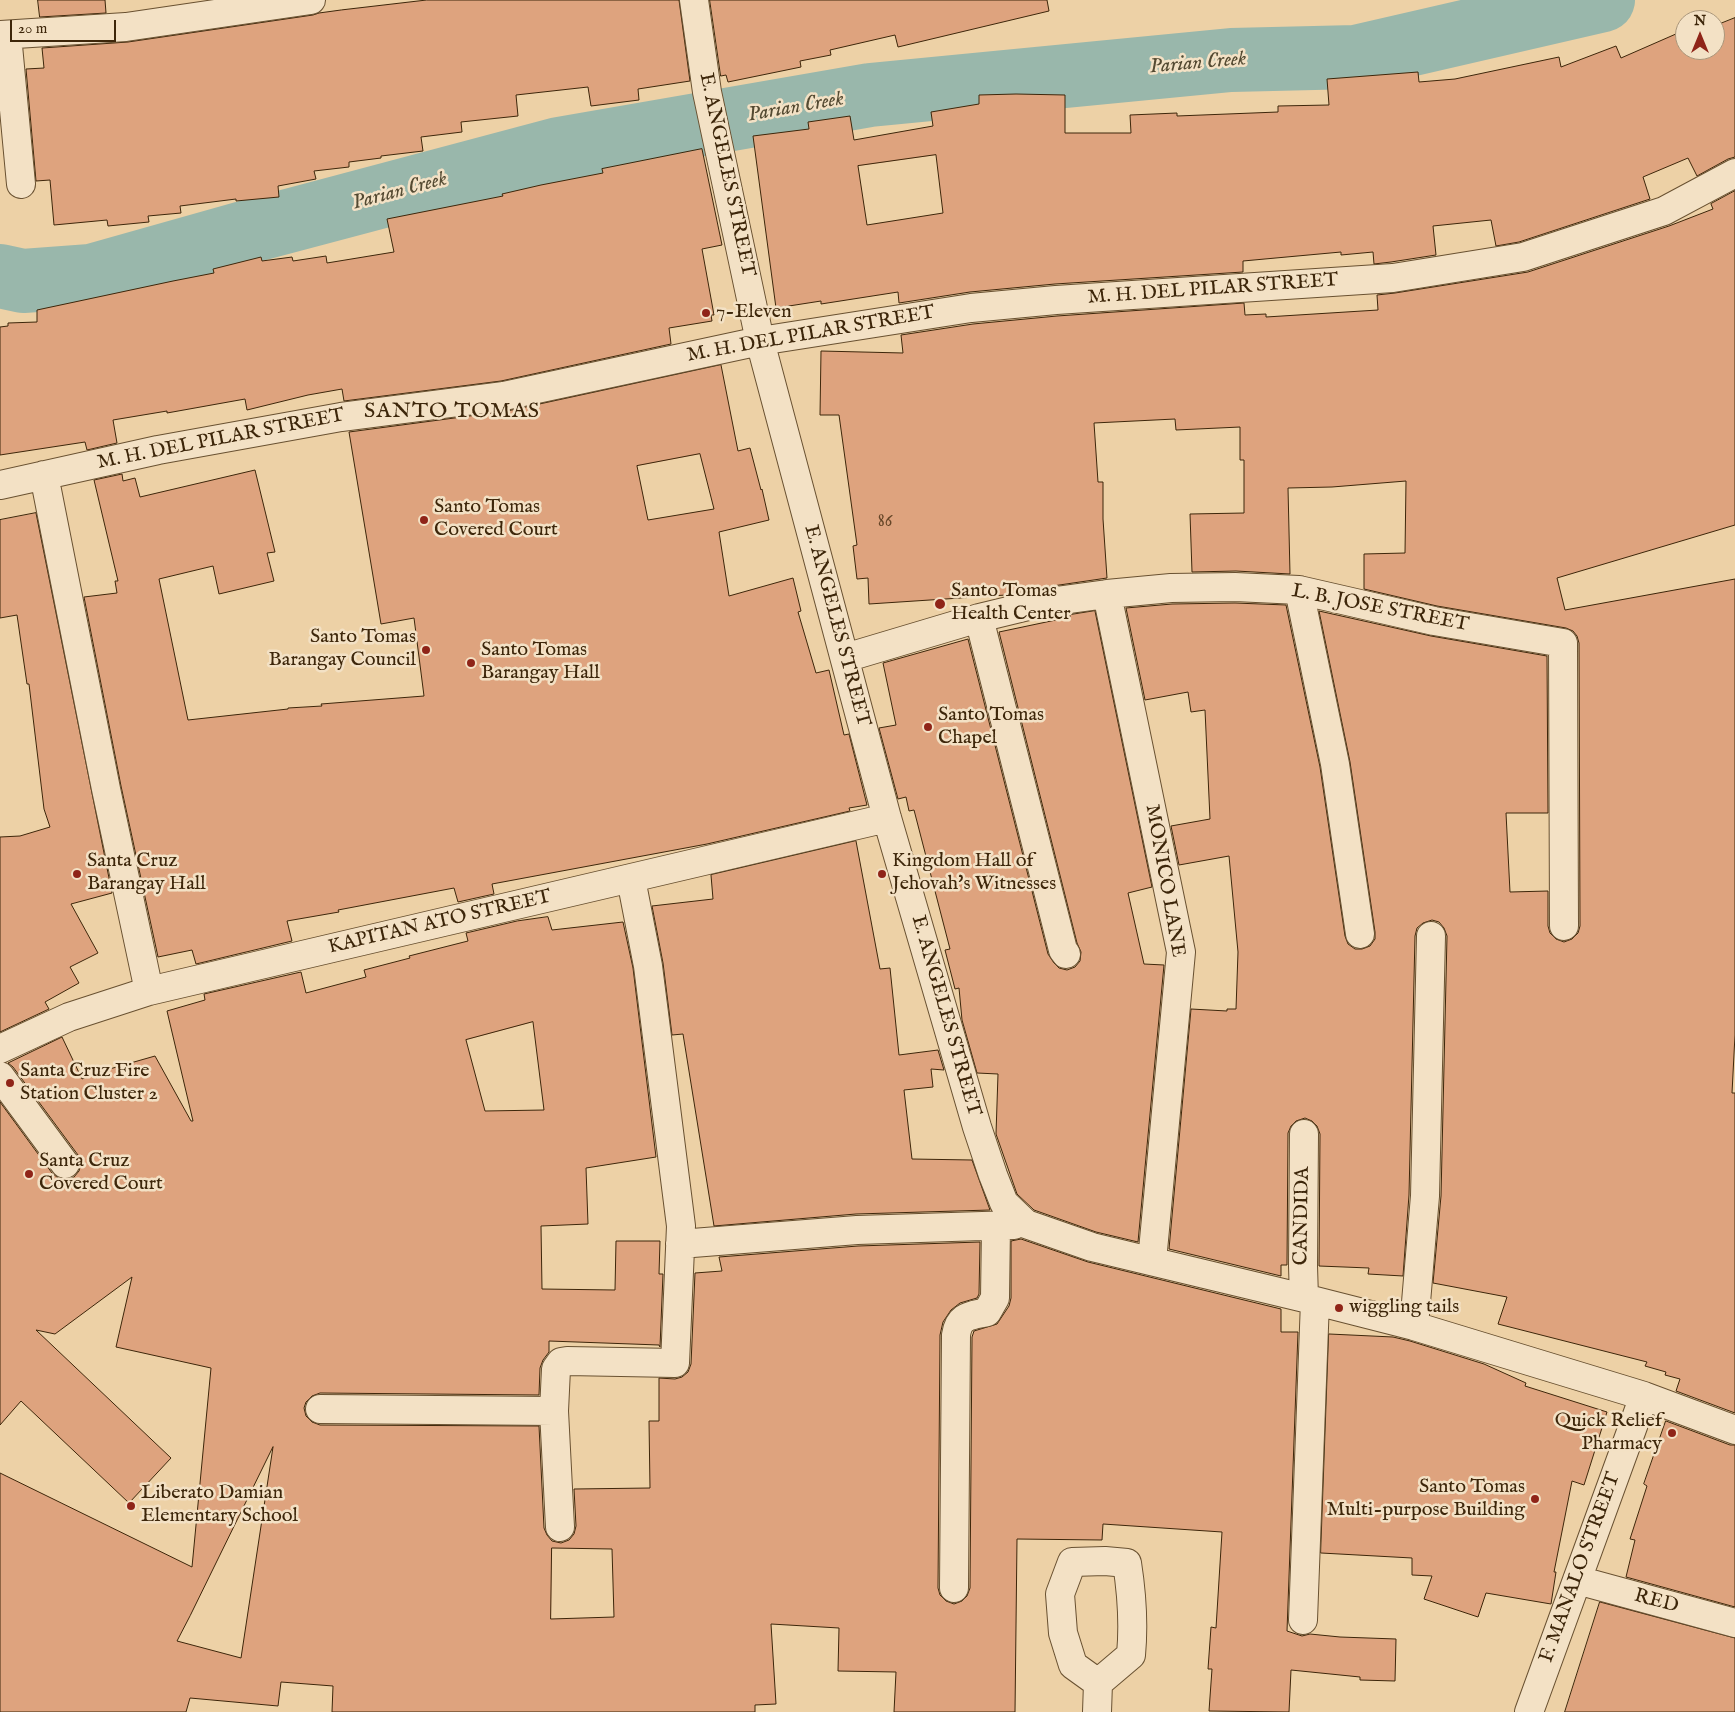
<!DOCTYPE html>
<html>
<head>
<meta charset="utf-8">
<style>
  body { margin:0 }
  #map { position:relative; width:1735px; height:1712px; overflow:hidden; background:#edd1a6; font-family:"IM FELL English",serif }
  canvas { display:block }
  .north { position:absolute; left:1675px; top:10px; width:50px; height:50px; box-sizing:border-box; background:#f3e1c5; border:1px solid #aa967a; border-radius:50%; rotate:0deg; font-size:14px; font-weight:700; line-height:20px; text-align:center; color:#3d260a }
  .north::after { content:''; display:block; margin:auto; width:18px; height:22px; background:#8f2418; clip-path:polygon(50% 0,100% 100%,50% 72%,0 100%) }
  .scale { position:absolute; left:10px; top:20px; width:106px; height:22px; box-sizing:border-box; border:2px solid #3d260a; border-top:0; padding-left:6px; font-size:15px; line-height:18px; white-space:nowrap; color:#3d260a; -webkit-text-stroke:4px #f3e1c5; paint-order:stroke }
</style>
</head>
<body>
<div id="map">
<canvas width="1735" height="1712"></canvas>
<div class="north">N</div>
<div class="scale">20 m</div>
</div>
<script>
const ctx = document.querySelector('canvas').getContext('2d');
ctx.lineJoin = 'round';
function stroke(path, color, width, dash) { ctx.strokeStyle = color; ctx.lineWidth = width; ctx.lineCap = dash ? 'butt' : 'round'; ctx.setLineDash(dash || []); ctx.stroke(path); }
function fillPath(path, color) { ctx.fillStyle = color; ctx.fill(path, 'evenodd'); }
function drawText(font, color, halo, rows, align = 'center') {
  ctx.font = font + ' "IM FELL English",serif'; ctx.lineWidth = 5; ctx.setLineDash([]); ctx.textBaseline = 'middle'; ctx.strokeStyle = halo; ctx.fillStyle = color; for (const [text, x, y, turn = 0] of rows) {
    ctx.save(); ctx.translate(x, y); ctx.rotate((+turn || 0) * Math.PI / 180); ctx.textAlign = isNaN(turn) ? turn : align; if (halo) ctx.strokeText(text, 0, 0); ctx.fillText(text, 0, 0); ctx.restore();
  }
}
const river = new Path2D(`
  M0,276L23,281L91,276L247,232L559,149L870,95L1231,60L1356,57L1603,0`);
const building = new Path2D(`
  M38,0H105L106,13L40,17Z
  M427,0H679L690,81L638,89L639,100L591,106L588,87L516,95L518,116L461,122L462,132L421,137L423,151L381,156V158L349,162V167L314,171L316,179L278,186L279,197L236,201V199L180,206L181,213L148,216L149,222L108,226L107,220L54,225L50,180L36,181L26,69L44,68L42,48L128,42L313,15L319,13L341,10Z
  M710,0H1047L1049,11L898,47L895,35L830,50L831,55L800,61L801,67L728,82L726,75L721,76Z
  M1735,18V157L1728,159L1697,176L1688,158L1643,177L1650,199L1519,242L1496,246L1491,220L1433,226L1436,255L1391,262L1374,264L1373,252L1341,255V252L1243,261V272L1055,284L970,292L899,303L898,292L821,304V301L776,308L753,136L809,129L808,122L850,116L854,140L933,126L931,112L979,104V95L1016,94L1065,95V133H1131L1130,115L1177,113V116L1278,112V106L1329,105L1327,79L1418,72L1419,82L1455,79L1559,57L1561,67L1616,46L1621,58L1685,30V50H1715V26ZM936,155L943,213L867,225L858,166Z
  M702,149L722,245L702,249L714,315H711L712,321L669,328L671,344L501,381L344,401L342,389L308,395L247,410L245,399L167,413V411L113,420L117,443L87,450L85,442L0,455V327L8,326V323L37,322V310L173,281L214,273L213,269L261,257L262,261L292,257L293,261L326,256L327,263L394,252L387,219L503,196L502,194L541,185L603,173L602,169Z
  M1735,191V525L1557,578L1565,610L1735,579V1035L1732,1093H1735V1413L1676,1391L1680,1379L1665,1375L1666,1372L1645,1366L1647,1362L1498,1324L1507,1297L1433,1283L1441,1196L1447,936L1444,928L1439,922L1432,920L1423,923L1417,928L1415,936L1409,1195L1403,1276L1368,1274L1369,1268L1319,1266L1320,1134L1317,1126L1312,1121L1305,1118L1296,1121L1291,1126L1288,1133L1287,1265H1281V1276L1169,1249L1191,1009L1227,1011V1009H1236L1238,952L1229,856L1179,865L1171,826L1210,819L1205,710L1191,712L1188,692L1145,700L1126,608L1172,604L1235,603L1286,605L1320,767L1345,936L1348,944L1355,949H1362L1370,946L1375,939V932L1350,762L1319,611L1431,636L1547,656L1548,813H1506L1510,892L1548,891V926L1550,933L1556,939L1564,942L1572,939L1578,933L1580,926L1579,643L1577,636L1573,631L1566,628L1437,606L1364,589V554L1405,553L1406,481L1332,487L1288,488L1290,574L1236,571L1192,572L1190,514L1244,513V460H1240V427L1176,430L1175,419L1094,423L1098,482H1103V519L1107,578L1039,588L1006,595L869,604L868,578L857,579L853,546L857,545L839,415H820L821,351L903,353L901,335L973,324L1057,316L1244,303L1245,315L1266,314V317L1378,310L1377,295L1395,293L1528,272L1669,226L1713,209L1711,204Z
  M721,365L738,451L750,448L761,490L762,489L769,520L719,532L729,596L793,578L801,611L798,612L816,673L829,670L844,735L849,734L867,805L849,808L850,811L707,844L492,884L494,894L458,902L454,888L338,910L339,912L287,921L292,941L196,964L192,950L158,957L121,786L84,597L117,593L115,581H118L94,480L122,474L123,481L135,478L140,497L255,470L275,552L267,553L274,581L219,594L213,566L159,579L188,720L288,709V708L322,706L321,704L424,696L414,618L381,624L349,432L507,411ZM700,454L714,509L648,520L637,466Z
  M36,513L112,893L71,904L98,953L70,967L79,983L45,1002L49,1009L0,1032V837L20,836L50,827L44,809L29,684H27L17,615L0,618V520Z
  M1095,611L1152,887L1128,893L1144,964L1164,965L1138,1242L1096,1232L1034,1210L1017,1194L996,1134L998,1074L977,1073L962,1020L959,988L955,989L945,950L950,949L914,810L909,811L906,797L898,799L879,728L896,725L883,663L968,639L1048,954L1054,963L1059,968L1067,970L1075,967L1080,961L1081,952L1077,943L999,632L1070,617V615Z
  M856,841L880,969L890,968L899,1055L938,1050L944,1070L931,1069L933,1087L904,1090L912,1159L972,1160L990,1210L856,1214L714,1226L683,1034L672,1035L663,963L652,906L713,899L711,875Z
  M548,917L552,930L623,922L633,968L656,1157L586,1168L588,1224L541,1226L542,1289L615,1290L616,1241H660L659,1274H663L660,1347L659,1345L549,1341V1352L543,1360L540,1368L539,1395L320,1393L312,1396L306,1402L304,1408L306,1416L312,1422L320,1425L539,1426L544,1528L547,1535L552,1541L561,1543L569,1540L574,1534L576,1526L574,1489L650,1488L649,1421H659V1378L675,1379L682,1377L688,1372L691,1364L695,1273L722,1271L719,1257L858,1246L980,1242L979,1294L977,1298L960,1303L951,1310L943,1322L940,1335L938,1588L940,1595L946,1601L954,1604L962,1601L967,1596L970,1588L972,1337L974,1331L997,1324L1009,1306L1011,1298V1241L1021,1239L1088,1262L1281,1309V1332H1298L1287,1631L1302,1636L1310,1634L1340,1637L1396,1639L1395,1681L1360,1680V1677L1291,1670L1289,1712L1209,1711L1212,1669H1208L1211,1627L1216,1628L1222,1532L1103,1524L1102,1540L1017,1539L1015,1712H894L896,1672L838,1671L839,1628L771,1624L776,1704L755,1705V1712H332L333,1686L281,1682L278,1706L190,1698L186,1712H0V1473L192,1567L211,1368L116,1347L132,1277L55,1334L36,1330L171,1458L129,1503L21,1401L0,1425V1102L52,1173L58,1178L66,1180L74,1177L79,1171L81,1163L78,1155L13,1067L8,1063L62,1037L82,1079L92,1074L155,1056L191,1121H193L167,1011L205,1000L204,994L301,972L306,993L366,977L364,970L410,958L409,956L468,941L466,933L517,921ZM533,1022L544,1110L485,1111L466,1040ZM273,1447L241,1658L177,1641L190,1616ZM552,1548L612,1549L614,1617L551,1619Z
  M1329,1334L1393,1337L1410,1341L1484,1364L1526,1383L1525,1386L1607,1412L1584,1485L1572,1481L1554,1572H1556L1551,1604L1486,1593L1478,1617L1424,1599L1432,1576L1412,1575V1558L1321,1553Z
  M1666,1421L1730,1445H1735V1607L1626,1577L1635,1540L1630,1539L1647,1486L1644,1484Z
  M1600,1602L1735,1638V1712H1565Z`);
const minor = new Path2D(`
  M694,0L707,92L760,341L887,818L977,1127L993,1175L1004,1203L1026,1224L1092,1247L1304,1298L1414,1326L1644,1396L1735,1430
  M0,35L126,27L311,0
  M7,35L21,184
  M44,475L106,789L149,991
  M0,485L158,450L341,417L504,396L760,341L971,308L1056,300L1393,278L1523,257L1664,211L1735,173
  M1299,590L1335,764L1360,934
  M1107,594L1181,952L1152,1261
  M979,618L1063,950L1066,954
  M845,658L979,618L1041,603L1107,594L1171,588L1235,587L1299,590L1434,621L1563,643L1564,926
  M0,1049L69,1017L149,991L887,818
  M0,1076L65,1164
  M680,1244L857,1230L1014,1225
  M1304,1298L1303,1266L1304,1134
  M1414,1326L1425,1196L1431,936
  M320,1409L554,1411L556,1369L561,1362L567,1361L675,1363L681,1226L648,966L631,879
  M554,1411L560,1527
  M1577,1580L1735,1623
  M954,1588L956,1335C959,1315 970,1316 987,1312L995,1298L996,1226
  M1303,1620L1315,1301
  M1097,1712L1098,1683L1131,1655C1134,1623 1132,1595 1127,1563L1105,1561L1072,1562L1060,1594L1063,1633L1073,1665L1098,1683
  M1529,1712L1644,1396`);
const markers = [
  [706,313,5,"#8f2418"],
  [424,520,5,"#8f2418"],
  [940,604,6,"#8f2418"],
  [426,650,5,"#8f2418"],
  [471,663,5,"#8f2418"],
  [928,727,5,"#8f2418"],
  [77,874,5,"#8f2418"],
  [882,874,5,"#8f2418"],
  [10,1083,5,"#8f2418"],
  [29,1174,5,"#8f2418"],
  [1339,1308,5,"#8f2418"],
  [1672,1433,5,"#8f2418"],
  [1535,1499,5,"#8f2418"],
  [131,1506,5,"#8f2418"]
];
const numberNames = [
  ["86",885,522]
];
const streetNames = [
  ["E. ANGELES STREET",726,175,78],
  ["M. H. DEL PILAR STREET",1213,290,-4],
  ["M. H. DEL PILAR STREET",811,335,-10],
  ["M. H. DEL PILAR STREET",221,440,-11],
  ["L. B. JOSE STREET",1380,609,11],
  ["E. ANGELES STREET",836,626,75],
  ["MONICO LANE",1164,881,80],
  ["KAPITAN ATO STREET",440,923,-13],
  ["E. ANGELES STREET",945,1016,74],
  ["CANDIDA",1303,1216,-89],
  ["F. MANALO STREET",1581,1568,-70],
  ["RED",1656,1602,15]
];
const poiNames = [
  ["7-Eleven",716,313],
  ["Santo Tomas",434,508],
  ["Covered Court",434,531],
  ["Santo Tomas",951,592],
  ["Health Center",951,615],
  ["Santo Tomas",416,638,"right"],
  ["Barangay Council",416,661,"right"],
  ["Santo Tomas",481,651],
  ["Barangay Hall",481,674],
  ["Santo Tomas",938,716],
  ["Chapel",938,739],
  ["Santa Cruz",87,862],
  ["Barangay Hall",87,885],
  ["Kingdom Hall of",892,862],
  ["Jehovah's Witnesses",892,885],
  ["Santa Cruz Fire",20,1072],
  ["Station Cluster 2",20,1095],
  ["Santa Cruz",39,1162],
  ["Covered Court",39,1185],
  ["wiggling tails",1349,1308],
  ["Quick Relief",1662,1422,"right"],
  ["Pharmacy",1662,1445,"right"],
  ["Santo Tomas",1525,1488,"right"],
  ["Multi-purpose Building",1525,1511,"right"],
  ["Liberato Damian",141,1494],
  ["Elementary School",141,1517]
];
const waterNames = [
  ["Parian Creek",1198,64,-5],
  ["Parian Creek",796,108,-10],
  ["Parian Creek",400,192,-15]
];
const quarterNames = [
  ["SANTO TOMAS",452,412]
];
stroke(river, '#99b7ab', 64);
fillPath(building, '#dea37e');
stroke(building, '#3d260a', 1);
stroke(minor, '#695131', 30);
stroke(minor, '#f3e1c5', 28);
for (const [x, y, r, color] of markers) { const dot = new Path2D(); dot.arc(x, y, r, 0, 2 * Math.PI); ctx.fillStyle = color; ctx.fill(dot); stroke(dot, '#f3e1c5', 2); }
drawText('18px', '#654527', null, numberNames);
drawText('20px', '#3d260a', '#f3e1c5', streetNames);
drawText('20px', '#3d260a', '#f3e1c5', poiNames, 'left');
drawText('italic 21px', '#544a32', '#f3e1c5', waterNames);
ctx.letterSpacing = '1px';
drawText('22px', '#3d260a', '#f3e1c5', quarterNames);
ctx.letterSpacing = '0px';
</script>
</body>
</html>
